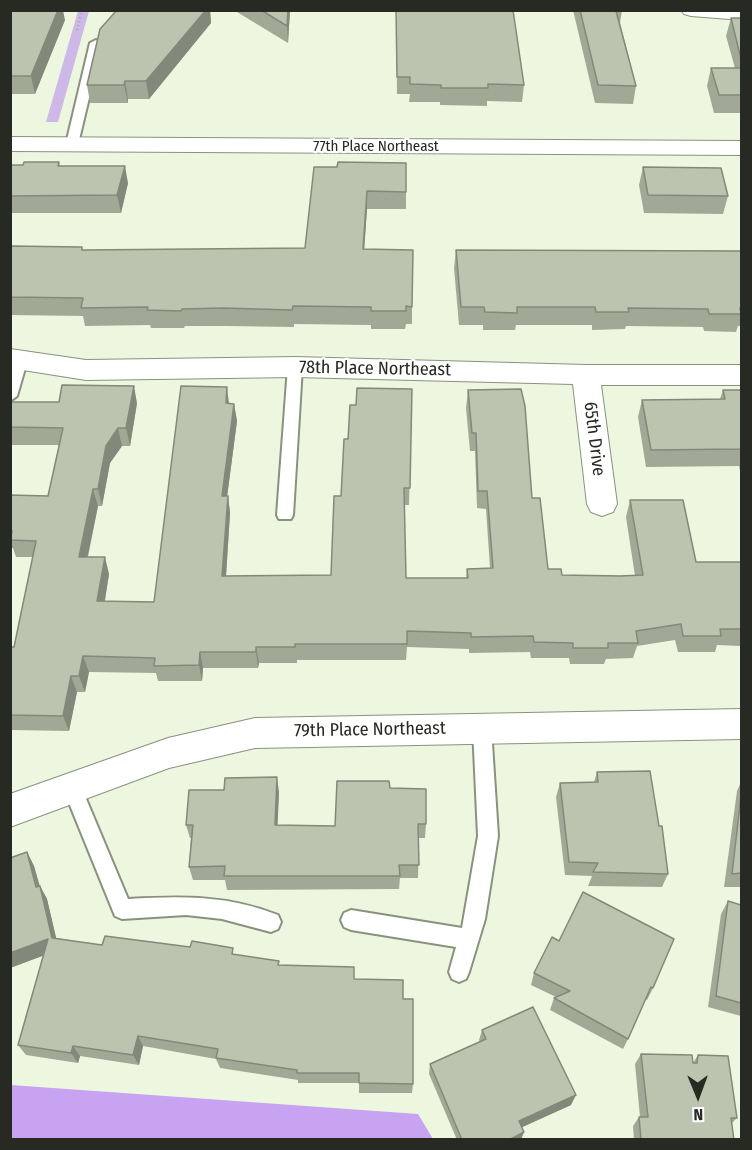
<!DOCTYPE html>
<html>
<head>
<meta charset="utf-8">
<style>
  body { margin:0 }
  #map { position:relative; width:752px; height:1150px; overflow:hidden; background:#edf7e0; font-family:"Fira Sans Condensed",sans-serif }
  canvas { display:block }
  .frame { position:absolute; inset:0; border:12px solid #272a22; pointer-events:none }
  .north { position:absolute; left:668px; top:1066px; width:60px; height:60px; -webkit-text-stroke:4px #fff; paint-order:stroke; rotate:179deg; font-size:16px; font-weight:700; line-height:24px; text-align:center; color:#272a22 }
  .north::after { content:''; display:block; margin:auto; width:21px; height:27px; background:#272a22; clip-path:polygon(50% 0,100% 100%,50% 72%,0 100%) }
</style>
</head>
<body>
<div id="map">
<canvas width="752" height="1150"></canvas>
<div class="frame"></div>
<div class="north">N</div>
</div>
<script>
const ctx = document.querySelector('canvas').getContext('2d');
ctx.lineJoin = 'round';
function fillPath(path, color) { ctx.fillStyle = color; ctx.fill(path, 'evenodd'); }
function stroke(path, color, width, dash) { ctx.strokeStyle = color; ctx.lineWidth = width; ctx.lineCap = dash ? 'butt' : 'round'; ctx.setLineDash(dash || []); ctx.stroke(path); }
function drawText(font, color, halo, rows, align = 'center') {
  ctx.font = font + ' "Fira Sans Condensed",sans-serif'; ctx.lineWidth = 4.5; ctx.setLineDash([]); ctx.textBaseline = 'middle'; ctx.strokeStyle = halo; ctx.fillStyle = color; for (const [text, x, y, turn = 0] of rows) {
    ctx.save(); ctx.translate(x, y); ctx.rotate((+turn || 0) * Math.PI / 180); ctx.textAlign = isNaN(turn) ? turn : align; if (halo) ctx.strokeText(text, 0, 0); ctx.fillText(text, 0, 0); ctx.restore();
  }
}
const green = new Path2D(`
  M78,11H89L58,122H46Z`);
const forest = new Path2D(`
  M11,1085L418,1114L433,1139H11Z`);
const path = new Path2D(`
  M77,30L82,10`);
const service = new Path2D(`
  M96,40L102,43L78,144L72,148L66,144L90,43Z
  M21,353L28,358L17,396L10,401V369L16,354Z
  M295,362L302,367L293,515L291,519H279L277,515L288,367Z
  M482,720L488,722L491,728L498,836L485,919L469,972L466,979L459,982L452,979L449,972L456,947L351,930L344,927L341,920L344,913L351,910L462,928L478,836L473,728L476,722Z
  M72,780L79,782L128,899C182,896 227,895 278,915L281,922L278,929L271,932L222,919L186,915L122,919L115,916L63,788L65,782Z`);
const minor = new Path2D(`
  M681,10H742V20L691,16L684,14Z
  M10,137L742,141V155L10,151Z
  M10,349L86,360L295,357L586,365H742V385H601L617,504L613,512L602,516L591,512L587,504L573,384L295,377L86,380L10,368Z
  M742,709V739L255,748L169,768L10,827V794L168,738L255,718Z`);
const wall = new Path2D(`
  M10,10L65,20L35,94H10Z
  M117,10H210L211,23L149,99H128V103H90L87,85Z
  M236,10H290L288,43L237,12Z
  M396,10L524,85L522,102L487,101V106L440,105V102H409L410,94H397Z
  M573,10H622L620,23L636,86L633,104L595,103Z
  M731,18H741V113H714L707,86L711,68H735L726,36Z
  M59,162L60,166L128,183L121,213H10V165H23Z
  M314,167L406,192V209H367L364,249L412,307V324H406L405,329H371V325L294,324V327L226,326H185L184,328H151L150,325L85,326L83,316L10,315V246L82,247L83,250L305,248Z
  M643,167L728,196L723,214L644,213L639,185Z
  M456,250L741,251V326H738L736,332L704,331L703,327L626,326L625,329L592,330V325H516L515,330H483V325H459L454,268Z
  M412,389L409,505H404L406,578H466L467,569L490,568L486,509L477,508L475,451H470L466,408L468,390L532,498L548,569L562,575L635,576L626,517L630,500L696,562H741V646L717,645L715,652H678L675,640L637,646L633,658L606,659L604,664H570L569,658H531L530,652L469,653V649L407,647L406,660H297V663H259L258,668H203L202,681H158L156,673L89,672L85,692H77L69,731L10,730V647H14L33,557H16L13,548H10V495L48,496L59,445H10V402L137,403L130,446H122L110,463L102,506H98L88,557L109,574L105,601L154,602L229,404H234L237,421L227,496H228L230,513L226,576L331,575L348,439L356,405Z
  M723,390H741V476L739,466L646,467L638,417L642,400L720,399Z
  M597,772L659,826L668,874L662,887L588,886L592,876L565,875L556,797L560,783L594,782Z
  M741,782V887H724L737,791Z
  M390,788L426,824L425,838H419L418,878H400L399,889L227,890L225,880H193L189,867L191,838H190L186,825L279,792L277,825L335,826Z
  M27,852L34,866L40,886L47,899L56,938L102,945L235,954L280,965L354,979L403,999L413,1084L412,1093H359V1083H298V1080L220,1068L216,1059L143,1046L139,1065L80,1056L78,1063L26,1055L18,1045L44,955L10,968V858Z
  M728,901L741,905V1016L708,1007L721,914Z
  M552,937L653,988L647,1000L646,999L628,1039L623,1049L550,1010L554,998L556,997L531,985L534,973Z
  M482,1030L571,1105L522,1127L521,1140H457L429,1074L430,1064L480,1042L479,1040Z
  M641,1054L693,1063L698,1055L737,1118L732,1123L734,1140H634L633,1126L639,1117H640L635,1064Z`);
const shadedWall = new Path2D(`
  M58,10H63L65,20L35,94L31,76Z
  M206,10H210L211,23L149,99L146,81Z
  M288,10H290L288,43L287,26Z
  M125,81L128,99V103L124,85Z
  M125,166L128,183L121,213L117,195Z
  M367,191V209L363,267V249Z
  M134,386L137,403L130,446L126,428Z
  M227,387L229,404L226,403Z
  M234,404L237,421L225,513L222,496Z
  M118,428L122,446L110,463L102,506L98,489L106,446Z
  M93,489L98,506L84,573L79,557Z
  M228,496L230,513L225,592L222,576Z
  M105,557L109,574L102,617L97,601Z
  M256,647L259,663L258,668L256,652Z
  M200,652L203,668L202,681L199,665Z
  M83,656L89,672L85,692L79,676Z
  M71,676L77,692L69,731L63,716Z
  M277,777L279,792L277,839L275,825Z
  M27,852L34,866L43,900L40,886L47,899L59,950L52,938Z
  M48,939L56,951L10,968V953Z
  M138,1036L143,1046L139,1065L133,1055Z
  M73,1046L80,1056L78,1063L71,1053Z
  M576,1095L571,1105L516,1130L519,1121Z
  M524,1132L521,1140H509Z`);
const building = new Path2D(`
  M10,10H58L31,76H10Z
  M117,10H206L146,81H125L124,85H87L100,29Z
  M261,10H288L287,26Z
  M396,10H513L524,85L488,84V88H441V85L410,84V77H397Z
  M580,10H622L616,11L636,86L598,85Z
  M731,18H741V59Z
  M711,68H741V95H719Z
  M24,162H59L58,166H125L117,195L10,196V165H23Z
  M338,162L406,163V192L367,191L363,249L413,250L412,307L406,306V311H371V307L293,306L292,310L223,308L182,309L181,311L147,310L148,307L81,308L83,298L10,297V246L82,247V250L305,248L314,167H337Z
  M643,167L721,168L728,196L648,195Z
  M456,250L741,251V308H740L741,314H709L708,309L628,308L629,312H596L595,307H517V313L485,312L484,307H461Z
  M62,385L134,386L126,428H118L106,446L98,489H93L79,557H105L97,601L154,602L181,386L227,387L226,403L234,404L222,496H228L222,576L331,575L334,496H341L344,439H348L350,405H356L357,388L412,389L410,488H404L406,578H468L467,569L493,568L487,491H478L476,433H472L468,390L521,389L525,406L532,498H540L548,569H561L562,575L620,576L643,575L630,500H683L696,562H741V629H720L721,636H683L681,624L636,631L638,643H608V648H573V643L534,642L533,636L471,637V633L407,631V644H295V647H256V652H200L199,665L154,666L155,658L83,656L79,676H71L63,716L10,715V647H14L36,541L10,540L12,531H10V495L48,496L63,428L10,427V402H59Z
  M723,390H741V449L651,450L642,400L725,399Z
  M650,771L659,826H662L668,874L593,872L598,863L569,862L560,783L598,782L597,772Z
  M277,777L275,825L335,826L337,781H389L390,788L426,789V824H418L419,865H399L400,876H224L225,866L189,867L193,825H186L189,790H224L225,778Z
  M741,796V873L732,874Z
  M27,852L36,887L40,886L52,938L102,945L105,936L190,947L192,941L233,948L232,954L279,961L278,965L354,967V979L403,980V999H413V1084L359,1083V1073H297V1070L216,1058L218,1049L138,1036L133,1055L73,1046L71,1053L18,1045L48,939L10,953V858Z
  M583,892L674,939L653,988L651,987L628,1039L554,998L570,991L534,973L552,937L559,941Z
  M728,901L741,905V1003L716,996Z
  M533,1007L576,1095L519,1121L524,1132L509,1140H462L430,1064L486,1039L482,1030Z
  M641,1054L692,1055L693,1063H697L698,1055L728,1056L737,1118H731L734,1140H641L639,1117H648Z`);
const farStreetnames = [
  ["77th Place Northeast",376,147]
];
const streetNames = [
  ["78th Place Northeast",375,369,1],
  ["65th Drive",594,439,83],
  ["79th Place Northeast",370,730,-1]
];
fillPath(green, '#ceb8e8');
fillPath(forest, '#c8a3f2');
stroke(service, '#89927d', 4);
stroke(minor, '#89927d', 2);
stroke(path, '#a6ad9c', 3, [1, 3]);
fillPath(service, '#fff');
fillPath(minor, '#fff');
fillPath(wall, '#a1a996');
fillPath(shadedWall, '#83897a');
fillPath(building, '#bbc4ae');
stroke(building, '#83897a', 1.5);
drawText('15px', '#272a22', '#fff', farStreetnames);
drawText('18px', '#272a22', '#fff', streetNames);
</script>
</body>
</html>
